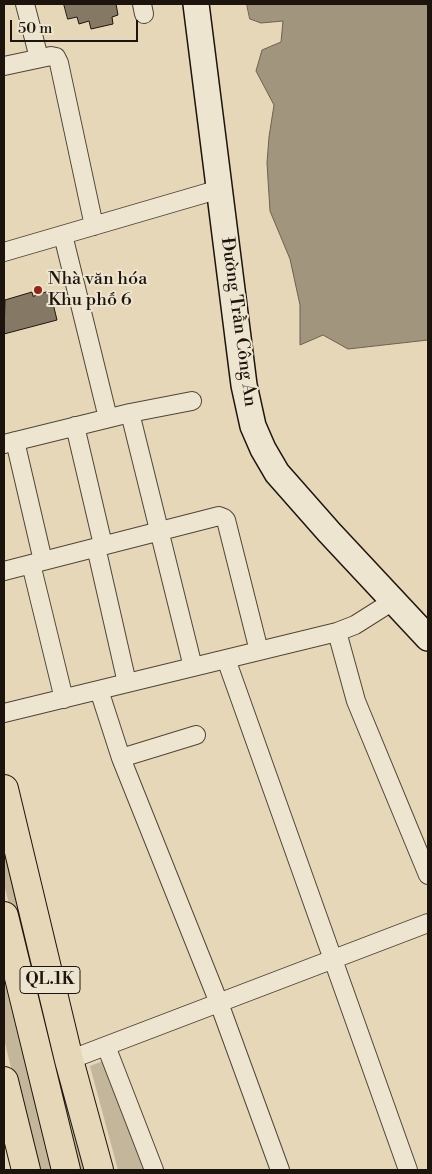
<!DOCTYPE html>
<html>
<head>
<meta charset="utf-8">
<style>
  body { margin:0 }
  #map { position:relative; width:432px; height:1174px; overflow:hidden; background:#e5d7b7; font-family:"Libre Bodoni",serif }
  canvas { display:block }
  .frame { position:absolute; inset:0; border:5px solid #1e140e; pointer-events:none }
  .scale { position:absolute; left:10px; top:20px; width:128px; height:22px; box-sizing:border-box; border:2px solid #1e140e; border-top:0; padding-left:6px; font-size:15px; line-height:18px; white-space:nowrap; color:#1e140e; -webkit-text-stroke:4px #eee5d0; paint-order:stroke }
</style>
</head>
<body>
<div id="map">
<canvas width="432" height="1174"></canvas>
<div class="frame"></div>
<div class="scale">50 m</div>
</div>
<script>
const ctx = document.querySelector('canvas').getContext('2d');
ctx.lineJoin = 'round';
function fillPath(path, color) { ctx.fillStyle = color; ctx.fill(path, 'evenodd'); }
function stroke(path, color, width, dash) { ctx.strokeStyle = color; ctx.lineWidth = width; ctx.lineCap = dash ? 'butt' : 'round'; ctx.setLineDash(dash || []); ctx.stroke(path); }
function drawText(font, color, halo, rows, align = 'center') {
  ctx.font = font + ' "Libre Bodoni",serif'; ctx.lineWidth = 4; ctx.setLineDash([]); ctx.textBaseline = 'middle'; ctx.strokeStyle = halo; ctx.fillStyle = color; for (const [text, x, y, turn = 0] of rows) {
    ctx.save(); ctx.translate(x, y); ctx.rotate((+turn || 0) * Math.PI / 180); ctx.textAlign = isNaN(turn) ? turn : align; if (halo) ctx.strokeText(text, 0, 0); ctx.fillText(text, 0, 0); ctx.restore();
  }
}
const green = new Path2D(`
  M4,828L89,1170H76L4,884Z
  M4,960L56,1170H36L4,1039Z
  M106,1060L147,1170H118L90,1066Z`);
const water = new Path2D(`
  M247,4H428V340L348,349L323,335L300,345V305L290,259L270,211L267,163L269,137L274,105L256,71L262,50L281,42L283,21L261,23L250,19Z`);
const building = new Path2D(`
  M64,4H116L118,15L112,17L113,24L91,29L89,21L79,24L77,17L68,19Z
  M50,291L57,320L4,334L5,300L32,292L33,296Z`);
const street = new Path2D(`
  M25,4L39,58
  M142,4L144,14
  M4,66L51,56L56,57L59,63L94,226
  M63,235L108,418
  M4,252L220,189
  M130,413L193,667
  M75,426L103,545
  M15,441L43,561
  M4,444L130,413L192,401
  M96,547L127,683
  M31,564L64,699
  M4,571L219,516L224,518L226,520L259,651
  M337,632L356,701L428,875
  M226,659L408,1170
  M99,690L121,758L219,1003L280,1170
  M4,713L337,632L355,625L393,601
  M121,758L196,735
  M106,1046L154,1170
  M69,1060L428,923`);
const secondary = new Path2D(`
  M196,4L244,385L253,426L263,449L277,473L329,532L428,638`);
const primary = new Path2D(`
  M4,789L69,1060L99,1170
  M4,916L66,1170
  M4,1081L26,1170`);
const markers = [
  [38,290,5,"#8f2418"]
];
const shields = [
  [50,980,60]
];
const shieldNames = [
  ["QL.1K",50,980]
];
const poiNames = [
  ["Nhà văn hóa",48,280],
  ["Khu phố 6",48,301]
];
const streetNames = [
  ["Đường Trần Công An",238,322,82]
];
fillPath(green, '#c3b69a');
fillPath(water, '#a1957e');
stroke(water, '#6d6151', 1);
fillPath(building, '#857966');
stroke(building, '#1e140e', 1);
stroke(street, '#504538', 20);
stroke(secondary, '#1e140e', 28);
stroke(primary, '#1e140e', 30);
stroke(street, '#eee5d0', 18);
stroke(secondary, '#eee5d0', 25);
stroke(primary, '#e5d7b7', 28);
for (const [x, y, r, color] of markers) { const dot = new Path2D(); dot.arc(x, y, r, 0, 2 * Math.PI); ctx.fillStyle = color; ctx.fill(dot); stroke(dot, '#eee5d0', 2); }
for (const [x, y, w] of shields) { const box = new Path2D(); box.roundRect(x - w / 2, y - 13.5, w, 27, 4); ctx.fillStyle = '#eee5d0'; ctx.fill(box); stroke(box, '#1e140e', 1); }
drawText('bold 16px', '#1e140e', null, shieldNames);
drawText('18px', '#1e140e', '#eee5d0', poiNames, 'left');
drawText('18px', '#1e140e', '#eee5d0', streetNames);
</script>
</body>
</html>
